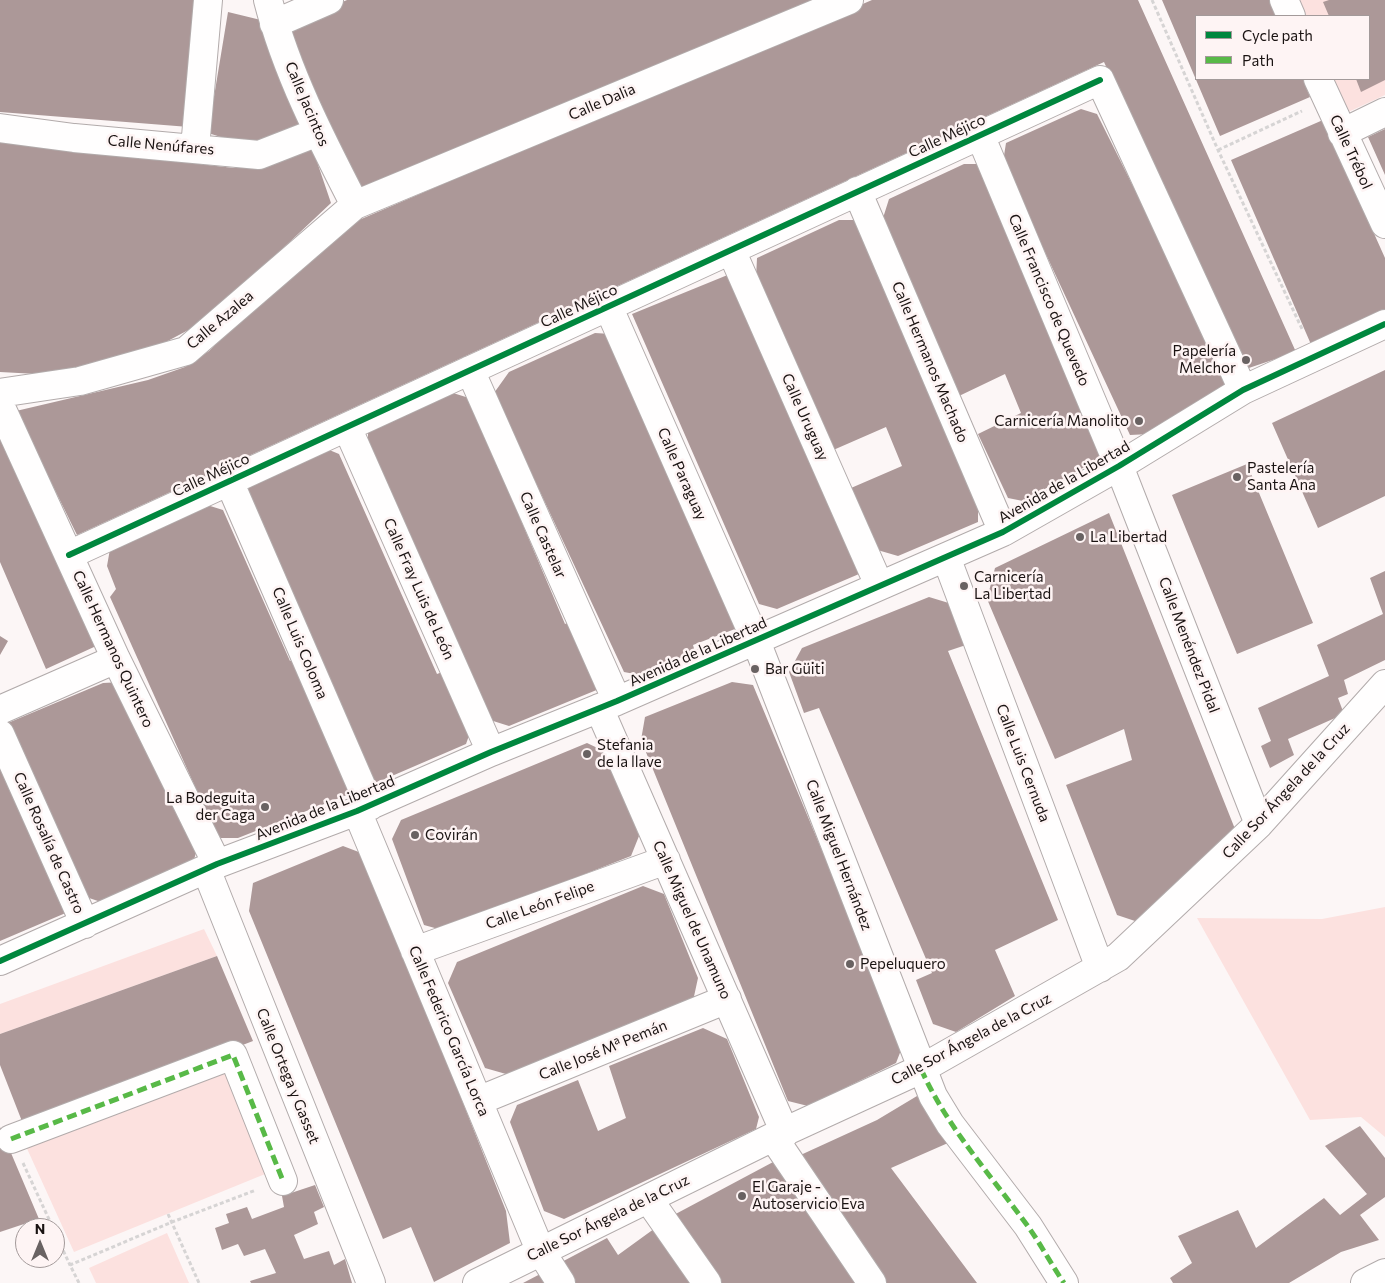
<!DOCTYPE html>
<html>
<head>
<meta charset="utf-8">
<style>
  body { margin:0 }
  #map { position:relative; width:1385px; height:1283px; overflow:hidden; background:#fcf6f6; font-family:Commissioner,sans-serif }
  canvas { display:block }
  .legend { position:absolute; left:1195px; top:15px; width:175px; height:65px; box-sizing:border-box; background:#fef4f4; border:1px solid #a39a9a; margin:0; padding:6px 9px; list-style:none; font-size:15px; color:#1a1312 }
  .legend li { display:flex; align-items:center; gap:10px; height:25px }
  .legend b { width:25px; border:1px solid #a39a9a }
  .north { position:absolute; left:15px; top:1218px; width:50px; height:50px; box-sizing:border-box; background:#fef4f4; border:1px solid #a39a9a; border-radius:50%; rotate:0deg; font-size:14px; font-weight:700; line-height:20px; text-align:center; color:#1a1312 }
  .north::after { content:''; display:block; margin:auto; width:18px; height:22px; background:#696262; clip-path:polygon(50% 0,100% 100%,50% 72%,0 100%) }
</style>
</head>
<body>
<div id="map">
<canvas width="1385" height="1283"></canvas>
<ul class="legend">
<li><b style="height:6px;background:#00873e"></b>Cycle path</li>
<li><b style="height:6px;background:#58b947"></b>Path</li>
</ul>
<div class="north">N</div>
</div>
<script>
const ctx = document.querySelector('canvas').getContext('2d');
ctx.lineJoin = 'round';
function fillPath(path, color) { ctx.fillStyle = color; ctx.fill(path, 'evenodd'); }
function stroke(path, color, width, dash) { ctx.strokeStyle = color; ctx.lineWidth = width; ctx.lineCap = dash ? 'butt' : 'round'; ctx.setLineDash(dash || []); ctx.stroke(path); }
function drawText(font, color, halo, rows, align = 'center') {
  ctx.font = font + ' Commissioner,sans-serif'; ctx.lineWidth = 5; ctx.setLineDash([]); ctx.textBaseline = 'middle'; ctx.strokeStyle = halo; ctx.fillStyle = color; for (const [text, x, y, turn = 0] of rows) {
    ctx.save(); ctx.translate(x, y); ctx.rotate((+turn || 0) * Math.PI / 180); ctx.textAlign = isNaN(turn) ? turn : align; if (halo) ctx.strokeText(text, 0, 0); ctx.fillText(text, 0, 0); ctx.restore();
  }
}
const green = new Path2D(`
  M1293,0H1385V95L1344,114L1328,79H1369V16H1300Z
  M1385,907V1137L1361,1117L1310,1120L1197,918L1322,919Z
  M204,929L217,956L0,1034V1004Z
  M229,1063L270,1172L74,1252L24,1142Z
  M167,1233L189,1283H96L89,1268Z`);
const building = new Path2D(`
  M0,0H199L189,127L0,112Z
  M347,0H818L358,191L287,26Z
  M872,0H1138L1296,352L1243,370L1104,62L77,535L16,411L148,380L185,367L209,351L331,232Z
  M1162,0H1272L1278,16H1196V79H1303L1310,97L1220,136Z
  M1329,0H1385V80L1361,92L1356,79H1369V16H1329L1323,2Z
  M228,12L265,21L305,124L253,147L208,133Z
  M1081,109L1097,114L1227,374L1225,391L1150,434L1130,435L1003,162L1006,143Z
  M1323,120L1385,258V316L1313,349L1231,160Z
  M1385,129V175L1368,137Z
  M0,141L234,168L264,166L312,147L331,203L207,320L164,343L93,366L37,374L0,372Z
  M964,164H978L1101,458L1023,501L1008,498L978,434L1021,413L1005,374L959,396L883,218L889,199Z
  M839,220H855L978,500V522L898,556L874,549L851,488L902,466L886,427L831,451L756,278L757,258Z
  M730,274L859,574L777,609L759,604L632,314Z
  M595,333L611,334L737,609L735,629L693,645L695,652L640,675L624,672L494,393L509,372Z
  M1385,370V496L1318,528L1272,423Z
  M453,393L469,398L565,624L574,620L599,689L509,726L490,720L368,449V431Z
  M0,422L98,633L94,647L46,669L0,562Z
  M322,447L339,454L437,674L445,671L472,727L466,744L371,785L247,504L249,483Z
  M1247,464L1313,623L1237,654L1172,495Z
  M207,505L223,510L290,661L298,658L352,793L238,838H218L110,597L116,589L107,566L110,549Z
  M1109,513L1237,834L1141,923L1117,915L1066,785L1132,760L1124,729L1055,759L987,599L995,568Z
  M1385,571V660L1344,680L1348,694L1338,698L1344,714L1288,739L1294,755L1270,768L1261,746L1271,741L1258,708L1329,676L1317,645L1383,614L1370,578Z
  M929,597L952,604L969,644L948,651L1058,920L995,950L1015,996L956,1032L933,1024L916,980L932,973L819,708L804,713L789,672L802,648Z
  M0,636L8,641L0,655Z
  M122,682L198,845L194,860L101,902L80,895L3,725L103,683Z
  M732,682L753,685L903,1045L896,1063L808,1106L788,1101L641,740L645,717Z
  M587,743L608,753L639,836L631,856L442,930L424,925L392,839L401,820Z
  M0,763L68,912L0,941Z
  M343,846L364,854L506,1211L510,1243L434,1282L411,1227L383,1239L249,911L253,883Z
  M643,886L664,894L698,978L693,1001L506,1074L485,1068L448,983L457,962Z
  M217,956L253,1041L25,1129L0,1065V1034Z
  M703,1028L727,1039L759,1117L756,1129L564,1219L544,1211L510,1122L517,1105L578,1080L598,1131L626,1118L609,1066Z
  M917,1096L948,1143L891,1168L977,1283H885L794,1158L877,1120Z
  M1360,1126L1385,1158V1197L1360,1215L1379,1240L1341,1252L1289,1283H1173L1170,1278L1192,1263L1178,1236L1238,1210L1256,1248L1324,1198L1340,1215L1367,1194L1325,1146Z
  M0,1127L39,1219L0,1232Z
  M775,1161L861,1283H717L670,1217Z
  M315,1185L324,1207L314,1212L318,1224L294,1235L304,1259L329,1251L334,1265L345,1259L352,1283H251L250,1281L276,1273L265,1249L244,1256L238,1244L222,1250L215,1228L229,1223L226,1214L247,1207L252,1219L284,1207L282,1196Z
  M658,1226L701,1283H568L556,1265L607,1238L618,1255Z
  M546,1271L554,1283H523Z`);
const path = new Path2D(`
  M1152,0L1218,150L1303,331
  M1218,150L1302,111
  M23,1163L53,1228
  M168,1214L199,1283
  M55,1233L70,1265
  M79,1283L70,1265L172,1222L256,1190`);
const minor = new Path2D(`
  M268,0C286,71 321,139 355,205
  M1284,0L1291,16
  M274,24L329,0
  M1318,79L1385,224
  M0,128L74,138L259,155L318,132
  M1342,133L1385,112
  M980,135L1119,466L1259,824
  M195,148L208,0
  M857,191L1003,532
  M731,250L879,585
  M608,306L756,641L933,1096L950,1124L1028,1226L1064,1283
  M470,370L617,701
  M0,393L80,381L186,351L355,205L849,0
  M0,405L116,659L217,864
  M347,427L491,752
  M229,481L370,806
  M69,555L1100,80L1243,390
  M946,557L1100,968
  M599,708L785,1133
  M0,710L116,659
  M0,734L85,924
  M357,811L540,1250L561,1283
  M206,869L371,1283
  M415,951L666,860
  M0,961L217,864L357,811L491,752L617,701L1003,532L1119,466L1243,390L1385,324
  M478,1101L727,999
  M773,1137L872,1283
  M11,1139L233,1055L283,1181
  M649,1200L707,1283
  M477,1283L773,1137L921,1069L1118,957L1259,824L1385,684
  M1365,1283L1385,1273`);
const quiet = new Path2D(`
  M921,1069C947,1127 989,1173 1027,1225C1040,1243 1051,1264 1064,1283
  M11,1139L233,1055L283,1181`);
const cycleway = new Path2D(`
  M69,555L1100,80
  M0,961L217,864L357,811L491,752L617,701L1003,532L1119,466L1243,390L1385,324`);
const markers = [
  [1246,360,5,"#696262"],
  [1139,421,5,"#696262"],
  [1237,477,5,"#696262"],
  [1080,537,5,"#696262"],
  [964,586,5,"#696262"],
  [755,669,5,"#696262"],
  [587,754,5,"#696262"],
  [265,807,5,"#696262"],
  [415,835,5,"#696262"],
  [850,964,5,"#696262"],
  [742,1196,5,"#696262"]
];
const streetNames = [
  ["Calle Dalia",602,102,-23],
  ["Calle Jacintos",307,104,67],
  ["Calle Méjico",947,136,-25],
  ["Calle Nenúfares",161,145,5],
  ["Calle Trébol",1351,152,65],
  ["Calle Francisco de Quevedo",1049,300,67],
  ["Calle Méjico",579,306,-25],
  ["Calle Azalea",220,320,-40],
  ["Calle Hermanos Machado",930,362,67],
  ["Calle Uruguay",805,417,66],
  ["Calle Paraguay",682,474,66],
  ["Calle Méjico",211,475,-25],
  ["Avenida de la Libertad",1064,482,-30],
  ["Calle Castelar",543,535,66],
  ["Calle Fray Luis de León",419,589,66],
  ["Calle Luis Coloma",300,643,67],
  ["Calle Menéndez Pidal",1189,645,69],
  ["Calle Hermanos Quintero",113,649,65],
  ["Avenida de la Libertad",698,652,-24],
  ["Calle Luis Cernuda",1023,763,69],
  ["Calle Sor Ángela de la Cruz",1286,791,-47],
  ["Avenida de la Libertad",325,808,-22],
  ["Calle Rosalía de Castro",49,843,66],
  ["Calle Miguel Hernández",839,855,69],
  ["Calle León Felipe",540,905,-20],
  ["Calle Miguel de Unamuno",692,920,66],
  ["Calle Federico García Lorca",449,1031,67],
  ["Calle Sor Ángela de la Cruz",971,1039,-28],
  ["Calle José Mª Pemán",603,1050,-22],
  ["Calle Ortega y Gasset",288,1076,68],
  ["Calle Sor Ángela de la Cruz",608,1218,-26]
];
const poiNames = [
  ["Papelería",1236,351,"right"],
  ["Melchor",1236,368,"right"],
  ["Carnicería Manolito",1129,421,"right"],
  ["Pastelería",1247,468],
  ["Santa Ana",1247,485],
  ["La Libertad",1090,537],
  ["Carnicería",974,577],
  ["La Libertad",974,594],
  ["Bar Güiti",765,669],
  ["Stefania",597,745],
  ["de la llave",597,762],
  ["La Bodeguita",255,798,"right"],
  ["der Caga",255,815,"right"],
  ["Covirán",425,835],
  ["Pepeluquero",860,964],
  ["El Garaje -",752,1187],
  ["Autoservicio Eva",752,1204]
];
fillPath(green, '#fce1df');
fillPath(building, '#ac9898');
stroke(minor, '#b2abab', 30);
stroke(path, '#d6d4d4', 3, [4, 2.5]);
stroke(minor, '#fffefe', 28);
stroke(quiet, '#58b947', 5, [10, 5]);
stroke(cycleway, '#00873e', 6);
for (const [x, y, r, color] of markers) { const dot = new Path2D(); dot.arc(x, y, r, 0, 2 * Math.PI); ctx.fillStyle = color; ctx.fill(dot); stroke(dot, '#fef4f4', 2); }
drawText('15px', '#1a1312', '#fef4f4', streetNames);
drawText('15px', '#1a1312', '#fef4f4', poiNames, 'left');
</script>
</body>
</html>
